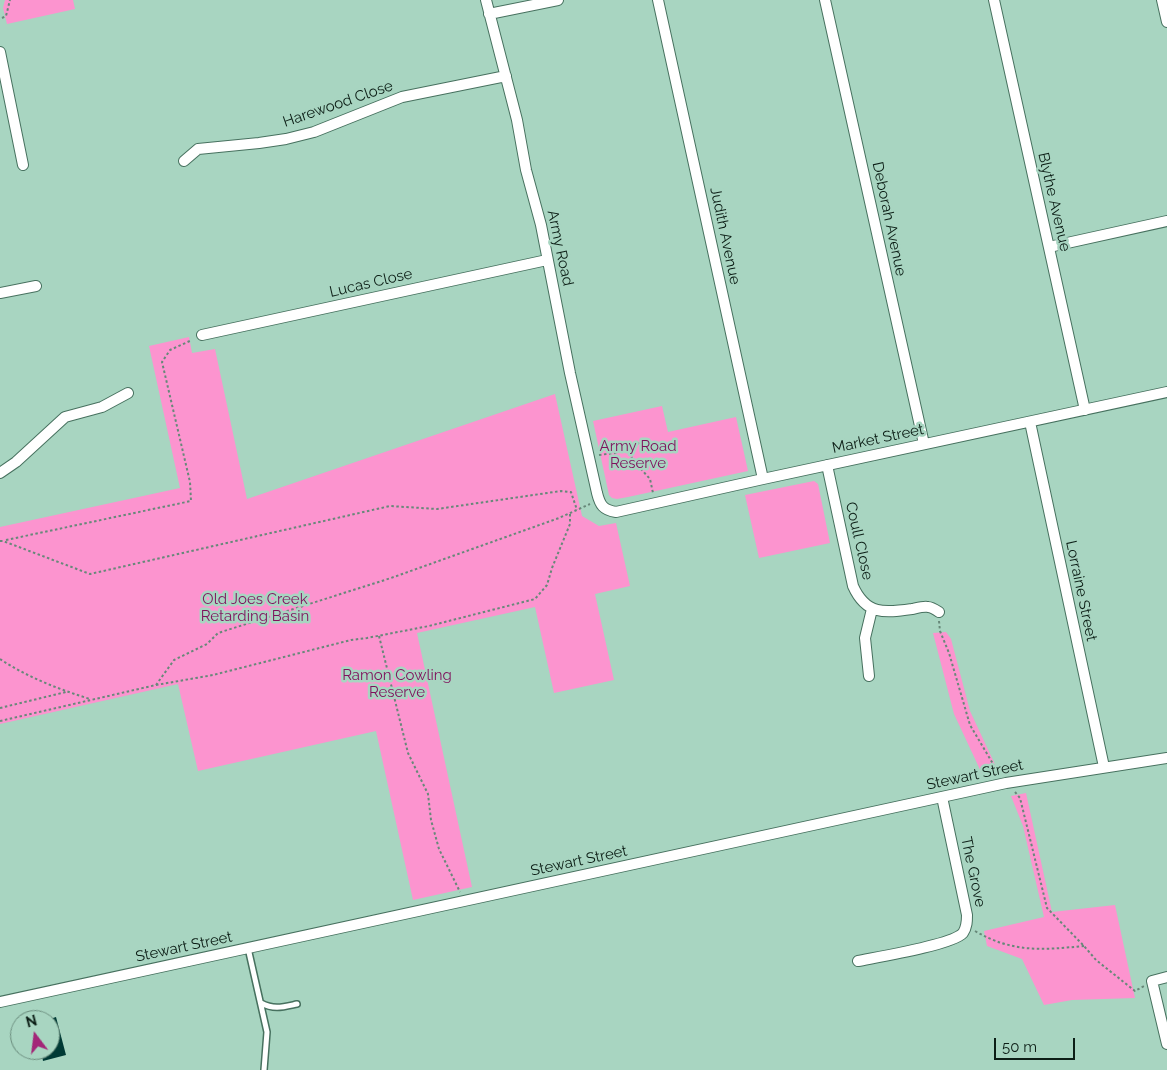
<!DOCTYPE html>
<html>
<head>
<meta charset="utf-8">
<style>
  body { margin:0 }
  #map { position:relative; width:1167px; height:1070px; overflow:hidden; background:#a8d5c1; font-family:Raleway,sans-serif }
  canvas { display:block }
  .north { position:absolute; left:10px; top:1010px; width:50px; height:50px; box-sizing:border-box; background:#a8d5c1; border:1px solid #6a8c7d; border-radius:50%; rotate:345deg; font-size:14px; font-weight:700; line-height:20px; text-align:center; color:#0c1e16 }
  .north::after { content:''; display:block; margin:auto; width:18px; height:22px; background:#a32678; clip-path:polygon(50% 0,100% 100%,50% 72%,0 100%) }
  .scale { position:absolute; left:994px; top:1038px; width:81px; height:22px; box-sizing:border-box; border:2px solid #0c1e16; border-top:0; padding-left:6px; font-size:15px; line-height:18px; white-space:nowrap; color:#0c1e16; -webkit-text-stroke:4px #a8d5c1; paint-order:stroke }
</style>
</head>
<body>
<div id="map">
<canvas width="1167" height="1070"></canvas>
<div class="north">N</div>
<div class="scale">50 m</div>
</div>
<script>
const ctx = document.querySelector('canvas').getContext('2d');
ctx.lineJoin = 'round';
function fillPath(path, color) { ctx.fillStyle = color; ctx.fill(path, 'evenodd'); }
function stroke(path, color, width, dash) { ctx.strokeStyle = color; ctx.lineWidth = width; ctx.lineCap = dash ? 'butt' : 'round'; ctx.setLineDash(dash || []); ctx.stroke(path); }
function drawText(font, color, halo, rows, align = 'center') {
  ctx.font = font + ' Raleway,sans-serif'; ctx.lineWidth = 5; ctx.setLineDash([]); ctx.textBaseline = 'middle'; ctx.strokeStyle = halo; ctx.fillStyle = color; for (const [text, x, y, turn = 0] of rows) {
    ctx.save(); ctx.translate(x, y); ctx.rotate((+turn || 0) * Math.PI / 180); ctx.textAlign = isNaN(turn) ? turn : align; if (halo) ctx.strokeText(text, 0, 0); ctx.fillText(text, 0, 0); ctx.restore();
  }
}
const green = new Path2D(`
  M5,0H73L75,9L7,24L3,8Z
  M189,337L192,353L215,349L247,499L555,394L582,516L599,526L616,523L630,586L595,594L614,680L554,693L535,607L417,633L472,887L413,900L376,731L198,771L178,684L0,724V527L180,488L149,346Z
  M662,406L668,432L736,417L748,471L628,497L617,499L612,498L609,495L593,421Z
  M814,481L818,484L830,543L759,558L745,495Z
  M946,632L951,639L970,711L999,773L983,776L954,714L933,633Z
  M1026,793L1052,912L1115,905L1135,998L1072,1000L1044,1005L1022,959L987,946L984,931L1044,917L1023,826L1011,796Z`);
const building = new Path2D(`
  M56,1017L66,1055L43,1061L41,1050H50V1019Z`);
const path = new Path2D(`
  M2,18L6,16L10,0
  M627,448L633,460L650,479L653,493
  M599,455L615,453L644,441
  M6,540L191,501L190,482L162,362L170,350L192,340
  M0,541H3L90,574L390,506L437,509L561,491L571,492L577,510
  M939,621L940,631L949,653L970,725L999,774
  M379,636L408,753L428,794L431,820L439,849L460,892
  M0,659C27,677 58,689 90,699
  M156,685L213,675L351,640L367,638L429,626L535,599L547,585L552,568L570,524V513
  M0,708L66,692
  M0,721L156,685L174,660L207,644L218,633L391,578L559,518L590,504
  M1015,792L1020,798L1047,908L1084,946L1096,960L1135,991L1144,986
  M975,931C1013,953 1042,950 1084,946`);
const service = new Path2D(`
  M248,948L267,1032L264,1070
  M261,1003C274,1010 283,1007 297,1004`);
const minor = new Path2D(`
  M486,0L517,120L526,170L541,225L570,373L597,493C600,505 603,510 616,512L763,479L1167,392
  M658,0L763,479
  M825,0L924,444
  M994,0L1085,410
  M1162,0L1167,22
  M489,14L558,0
  M0,52L23,165
  M184,161L198,149L259,143L286,139L314,132L402,97L506,76
  M1049,247L1167,221
  M0,293L36,286
  M202,335L547,260
  M1030,422L1104,767
  M827,465L853,586C866,615 884,613 912,609C917,608 924,606 928,607C931,607 936,610 939,612
  M0,473L16,462L65,417L102,407L128,393
  M869,676L865,638L872,609
  M858,961C878,957 952,945 963,933C967,927 967,921 967,915L942,797
  M1167,977L1152,981L1167,1044
  M0,1002L1006,783L1167,758`);
const streetNames = [
  ["Harewood Close",338,104,-19],
  ["Blythe Avenue",1054,202,77],
  ["Deborah Avenue",889,219,78],
  ["Judith Avenue",725,236,78],
  ["Army Road",560,248,78],
  ["Lucas Close",371,283,-13],
  ["Market Street",878,439,-12],
  ["Coull Close",859,541,77],
  ["Lorraine Street",1081,591,78],
  ["Stewart Street",975,775,-12],
  ["Stewart Street",579,861,-12],
  ["The Grove",973,872,78],
  ["Stewart Street",184,947,-12]
];
const parkNames = [
  ["Army Road",638,446],
  ["Reserve",638,463],
  ["Old Joes Creek",255,599],
  ["Retarding Basin",255,616],
  ["Ramon Cowling",397,675],
  ["Reserve",397,692]
];
fillPath(green, '#fc94cf');
fillPath(building, '#003a35');
stroke(service, '#47715f', 8);
stroke(minor, '#47715f', 12);
stroke(path, '#678879', 2, [2.5, 2.5]);
stroke(service, '#fff', 5);
stroke(minor, '#fff', 10);
drawText('15px', '#0c1e16', '#a8d5c1', streetNames);
drawText('15px', '#7f115c', '#a8d5c1', parkNames);
</script>
</body>
</html>
